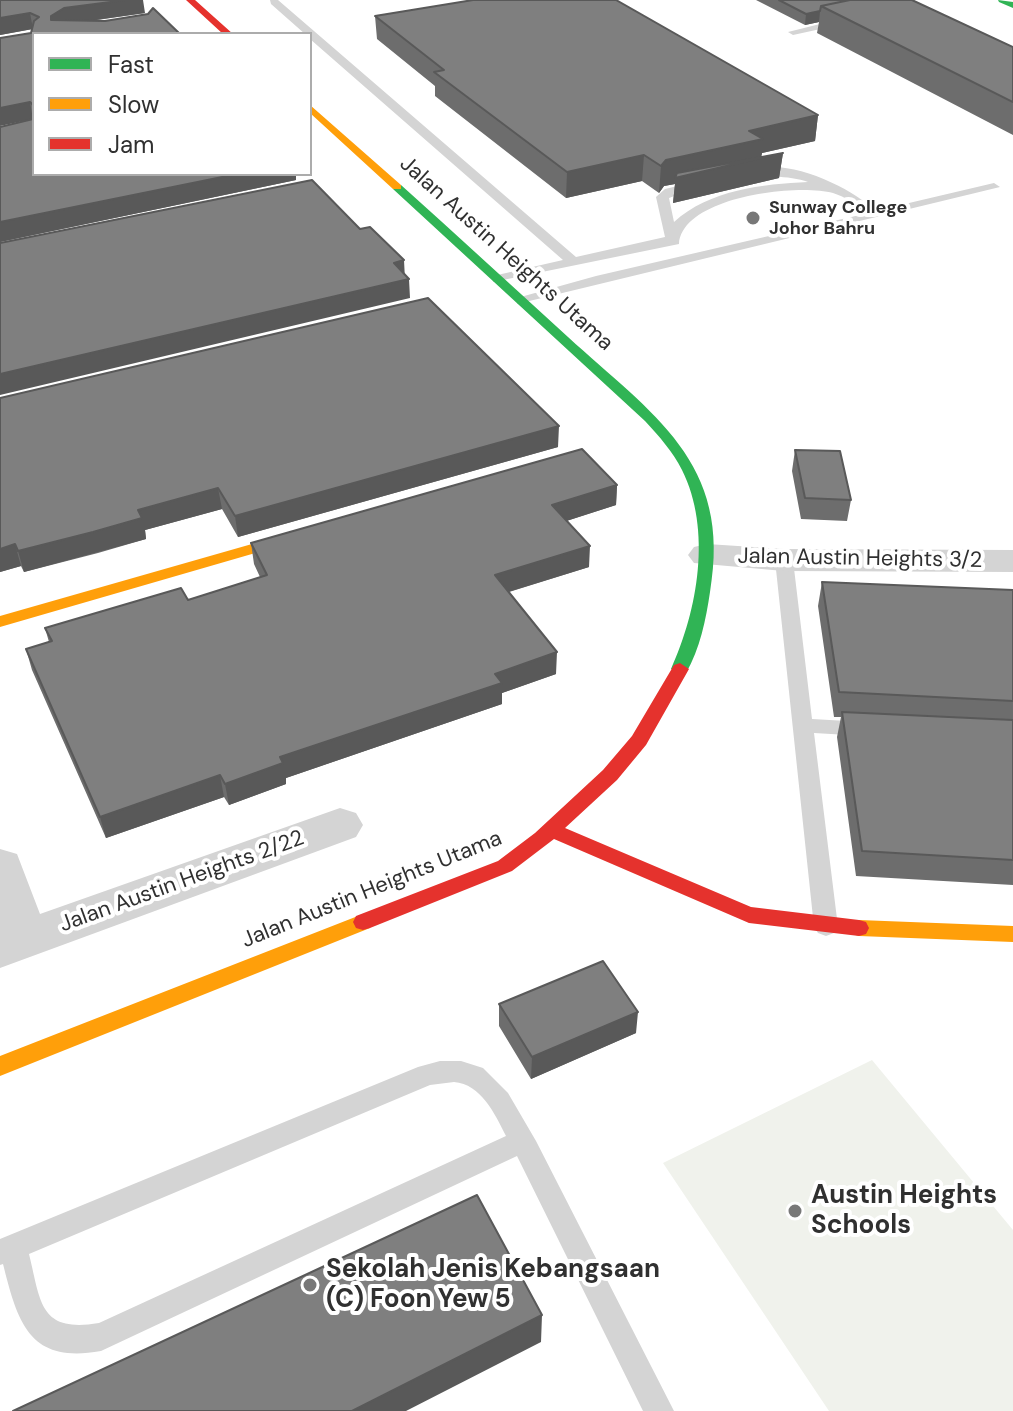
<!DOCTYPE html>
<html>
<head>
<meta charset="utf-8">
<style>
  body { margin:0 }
  #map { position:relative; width:1013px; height:1411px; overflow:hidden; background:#fff; font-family:"DM Sans",sans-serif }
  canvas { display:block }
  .legend { position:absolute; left:32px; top:32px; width:280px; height:144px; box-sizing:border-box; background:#fff; border:2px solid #acacac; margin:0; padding:10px 14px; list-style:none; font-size:24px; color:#303030 }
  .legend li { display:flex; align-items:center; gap:16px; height:40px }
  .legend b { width:40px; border:2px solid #acacac }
</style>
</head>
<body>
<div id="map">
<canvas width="1013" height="1411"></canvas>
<ul class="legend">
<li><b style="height:10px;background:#30b455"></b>Fast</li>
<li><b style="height:10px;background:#ff9f0a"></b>Slow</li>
<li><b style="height:10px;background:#e5322d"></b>Jam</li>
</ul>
</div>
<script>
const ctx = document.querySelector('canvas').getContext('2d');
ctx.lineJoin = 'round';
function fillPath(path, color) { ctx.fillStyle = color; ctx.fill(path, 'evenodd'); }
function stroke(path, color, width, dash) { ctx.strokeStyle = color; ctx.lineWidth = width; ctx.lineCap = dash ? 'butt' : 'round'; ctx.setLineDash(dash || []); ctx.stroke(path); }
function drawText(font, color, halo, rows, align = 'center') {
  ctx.font = font + ' "DM Sans",sans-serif'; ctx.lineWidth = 8; ctx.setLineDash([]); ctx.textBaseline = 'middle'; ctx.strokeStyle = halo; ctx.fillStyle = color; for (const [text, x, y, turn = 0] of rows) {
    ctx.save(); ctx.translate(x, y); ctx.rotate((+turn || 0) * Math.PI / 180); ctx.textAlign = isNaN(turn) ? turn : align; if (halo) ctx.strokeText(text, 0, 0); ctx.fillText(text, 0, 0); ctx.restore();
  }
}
const green = new Path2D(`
  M872,1060L1013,1230V1411H829L663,1163Z`);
const lane = new Path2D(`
  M270,0H278L576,257L665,237L656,197L665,189L698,181L704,185L669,198L674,222C709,190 763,184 808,182C790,175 757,177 750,173C779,153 854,188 875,211L994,183L1000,187L517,304V298L596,276L864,214C855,204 846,197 833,193C796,183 682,197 679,244L493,282V276L563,260L310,39V34H305L271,4Z
  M844,18L848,23L793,35L788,32Z
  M784,555L793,560L812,719L865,722L875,729L865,736L814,733L838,927L834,933L826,936L818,933L814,927L775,560Z
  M440,1061H461L483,1068L508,1093L536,1141L674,1411H643L517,1156L101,1351C30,1364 18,1324 3,1264L0,1265V1239L418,1067ZM454,1082C481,1084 495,1114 506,1136L99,1323C39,1333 41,1302 29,1254L430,1085Z`);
const street = new Path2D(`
  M707,544L784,549L1013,550V572L784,571L694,563L688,555L694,547Z
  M340,808L356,813L363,825L356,837L0,968V849L17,854L40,914Z`);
const fast = new Path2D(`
  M998,0L1013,2V8L999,2Z
  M393,185H401C457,235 512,286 568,337C652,414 733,462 710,592C706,619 700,649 686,673L680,675L671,669C698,610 712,530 682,470C673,452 659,436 645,421L393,189Z`);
const slow = new Path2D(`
  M310,105L401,185V189H393L310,113Z
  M308,528L316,533L314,536L0,627V616Z
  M363,914L370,916L373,922L370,928L0,1076V1056Z
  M859,920L1013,926V942L859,936L852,934L849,928L852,922Z`);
const jam = new Path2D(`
  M186,0H195L233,34H223Z
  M680,663L689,669L646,745L617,780L565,828L751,907L859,920L866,922L869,928L866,934L859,936L749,923L554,839L512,871L370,928L363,930L356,928L353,922L356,916L498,861L535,833L603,770L632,736L674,665Z`);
const wall = new Path2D(`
  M0,0L145,13L90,21L34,174H296V180L0,242V127L25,121L32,29L0,35Z
  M756,0H912L1013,47V135L817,33L819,22L805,25Z
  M375,16L818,115L815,141L762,153L761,157L783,153L779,178L673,203L675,184L664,186L659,193L642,181L566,198L435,96V86L377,39Z
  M0,398L558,447L238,537L222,509L145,530L146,539L98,553L24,572L21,566L0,572Z
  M795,450L851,500L847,521L801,519L792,471Z
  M617,485L616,505L566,521L589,567L509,592L556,674L502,693V704L286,778V784L229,805L224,797L106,838L32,670L26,649L49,642L45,628L188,600L260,577L254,564L251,543Z
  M822,582L1013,590V885L856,876L837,737L841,717H834L818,606Z
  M499,1004L636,1033L531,1079L499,1026Z`);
const shadedWall = new Path2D(`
  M126,0H143L145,13L67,24L51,20V16L64,8Z
  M820,11L819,22L805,25L806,14Z
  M30,13L33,29L0,35V18Z
  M30,102L33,119L0,126V108Z
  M818,115L815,141L762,153L761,158L783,153L779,178L673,203L675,184L664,186L659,193L661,166L666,160L749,131Z
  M644,155L642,181L566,198L567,172Z
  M237,174H296V180L0,242V222Z
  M404,260L405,280L409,279L410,298L0,395V374Z
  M559,426L558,447L238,537L235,516Z
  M617,485L616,505L551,526L552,505Z
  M218,488L222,509L145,530L146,539L24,572L18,551L138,510Z
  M15,544L21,566L0,572V549Z
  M590,546L589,567L495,596V575Z
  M557,652L556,674L502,693V704L286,778V784L229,805L225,784L280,757L495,674Z
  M220,775L224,797L106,838L100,817Z
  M638,1012L636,1033L531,1079L532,1057Z
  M542,1315L541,1342L406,1411H352Z`);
const building = new Path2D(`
  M0,0H126L64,8L51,16V20L105,21L148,14L153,8L180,34H34V174H237L0,222V127L33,119V105L30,102L0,108V38L31,33L34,21L39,17L30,13L0,18Z
  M473,0H616L818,115L749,131L763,139L666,160L661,166L644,155L567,172L434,72L444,70L375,16Z
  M779,0H850L821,6L820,11L806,14Z
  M850,0H912L1013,47V102L821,6Z
  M783,153L739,163L675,178L677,173Z
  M312,180L360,229L370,227L404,260L394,263L409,279L0,374V243Z
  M428,298L559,426L235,516L218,488L138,510L142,518L93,532L18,551L15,544L0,549V398Z
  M582,449L617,485L552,505L590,546L495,575L557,652L495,674L502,683L280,757L283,763L225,784L220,775L100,817L26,649L52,641L45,628L181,588L188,600L267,575L251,543Z
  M795,450L840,451L851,500L805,498Z
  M822,582L1013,590V701L839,692Z
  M842,712L1013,720V860L862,851Z
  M603,961L638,1012L532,1057L499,1004Z
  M477,1195L542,1315L352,1411H13Z`);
const markers = [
  [753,218,8,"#787878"],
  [795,1211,8,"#787878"],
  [310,1285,8,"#787878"]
];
const farPoinames = [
  ["Sunway College",769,208],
  ["Johor Bahru",769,229]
];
const streetNames = [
  ["Jalan Austin Heights Utama",506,254,42],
  ["Jalan Austin Heights 3/2",860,559,1],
  ["Jalan Austin Heights 2/22",182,882,-20],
  ["Jalan Austin Heights Utama",372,890,-22]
];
const nearPoinames = [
  ["Austin Heights",811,1196],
  ["Schools",811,1226],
  ["Sekolah Jenis Kebangsaan",326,1270],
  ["(C) Foon Yew 5",326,1300]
];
fillPath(green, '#f0f2ec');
fillPath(lane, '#d4d4d4');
fillPath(street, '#d4d4d4');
fillPath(fast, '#30b455');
fillPath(slow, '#ff9f0a');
fillPath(jam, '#e5322d');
fillPath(wall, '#6d6d6d');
fillPath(shadedWall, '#595959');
fillPath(building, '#7f7f7f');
stroke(building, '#595959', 2);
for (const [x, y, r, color] of markers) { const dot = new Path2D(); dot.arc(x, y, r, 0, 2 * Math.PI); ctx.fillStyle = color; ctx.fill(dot); stroke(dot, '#fff', 3); }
drawText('bold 18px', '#303030', '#fff', farPoinames, 'left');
drawText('22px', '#303030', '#fff', streetNames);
drawText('bold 26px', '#303030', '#fff', nearPoinames, 'left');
</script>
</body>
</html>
